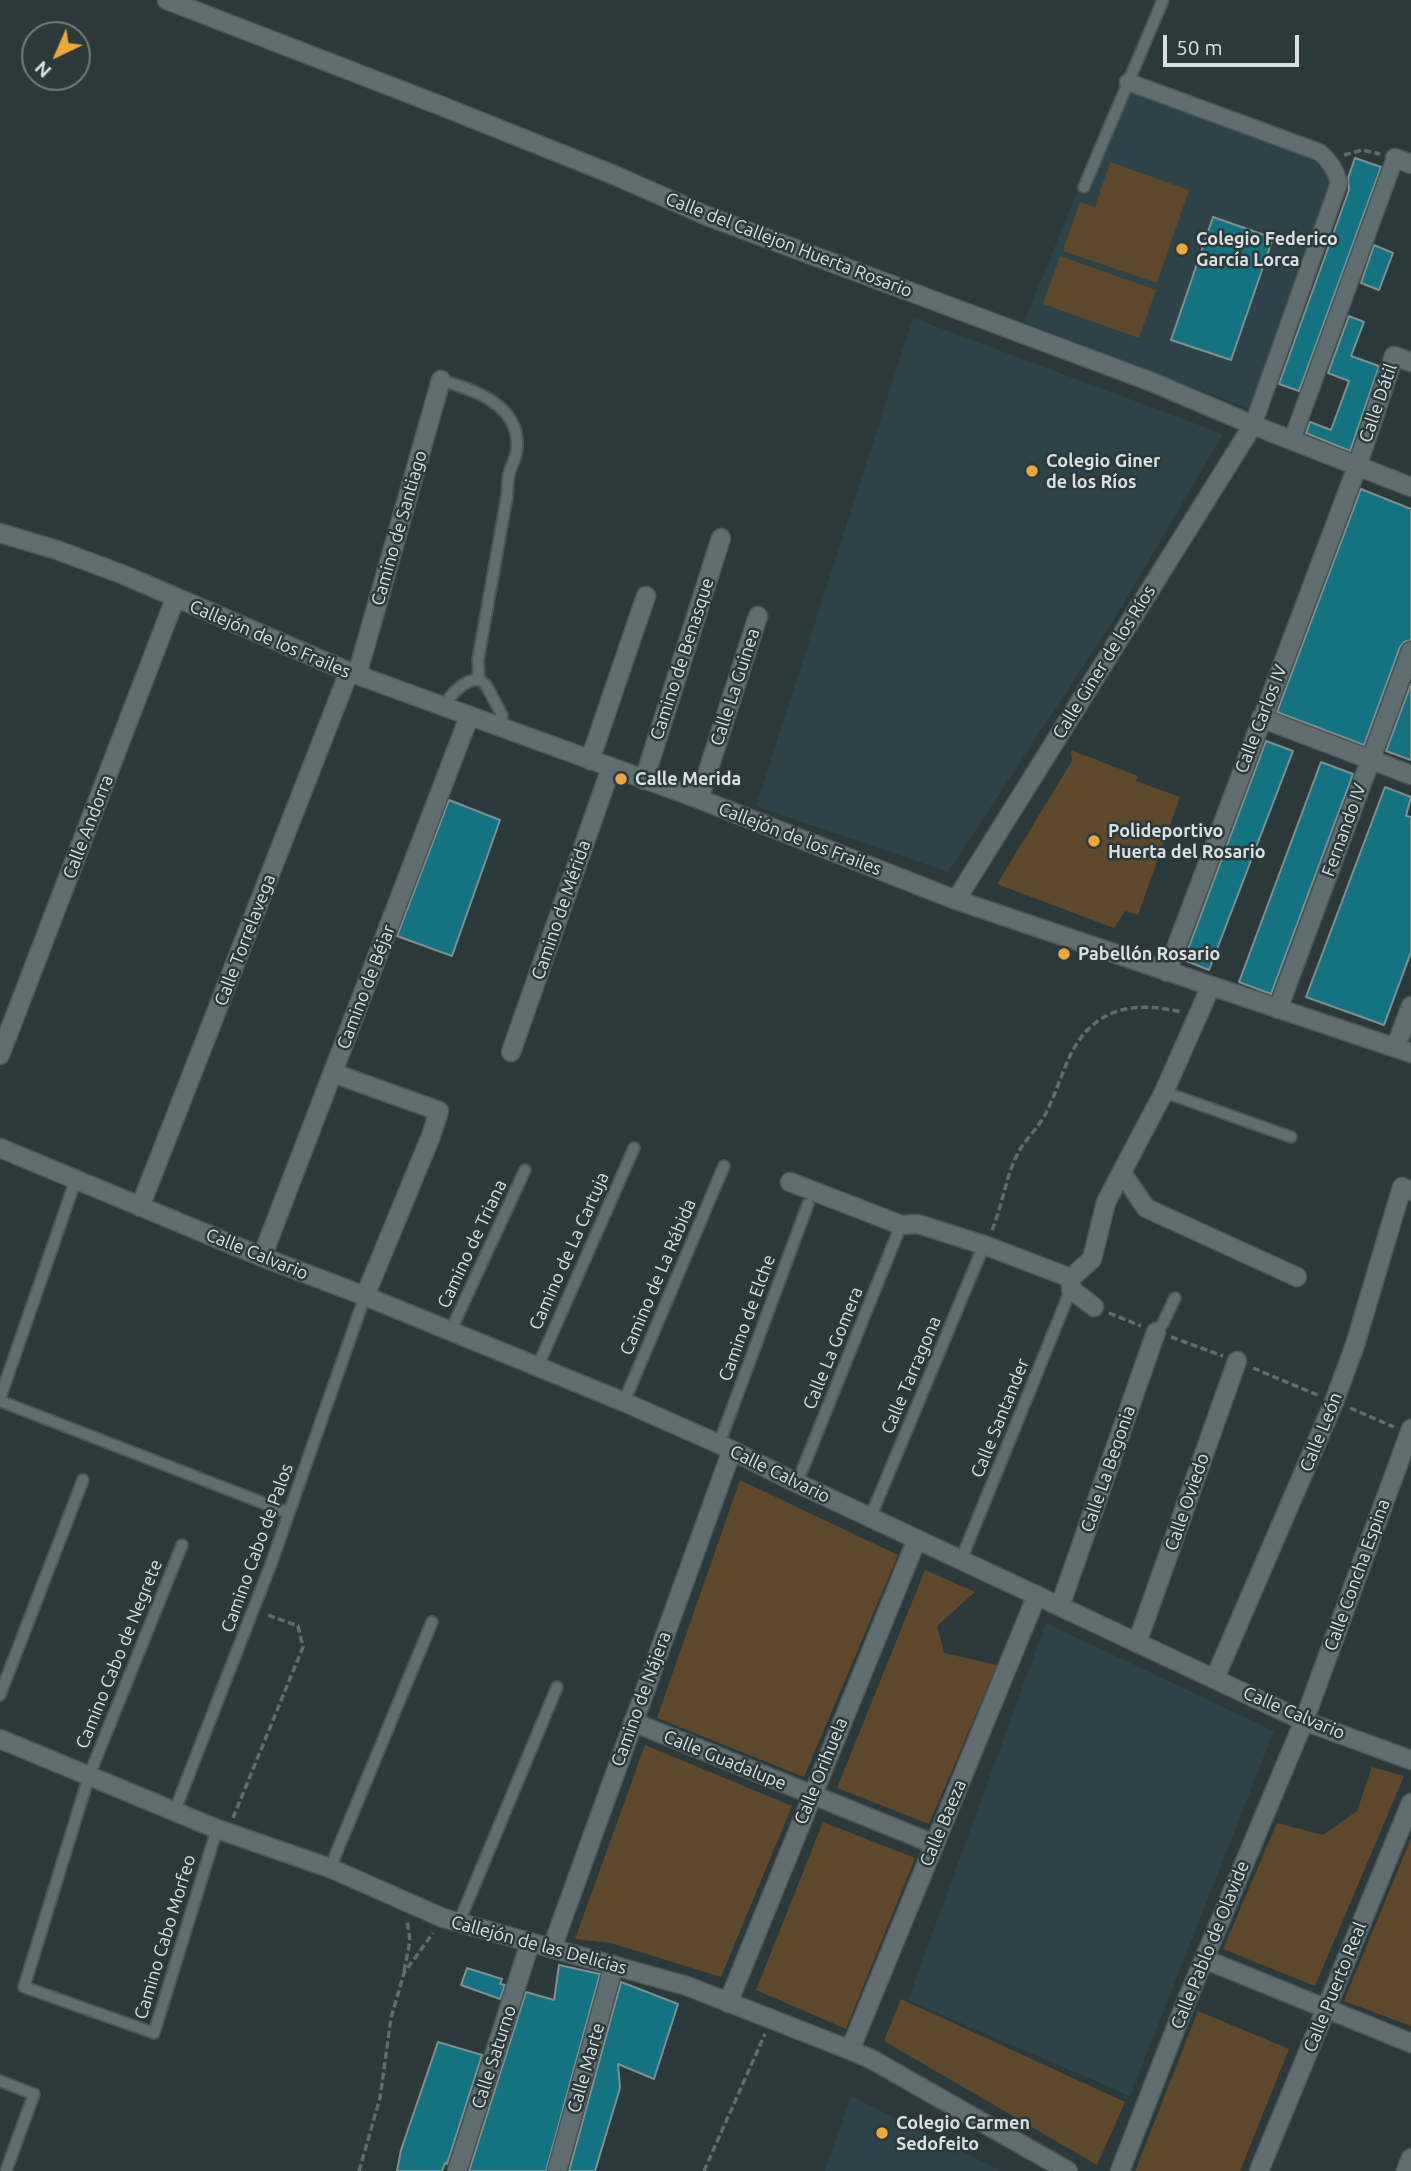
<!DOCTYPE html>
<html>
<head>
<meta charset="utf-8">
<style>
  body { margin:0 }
  #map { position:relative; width:1411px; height:2171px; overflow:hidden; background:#2c393b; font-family:Ubuntu,sans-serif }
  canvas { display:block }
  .north { position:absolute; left:21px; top:21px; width:70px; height:70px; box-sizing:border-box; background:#2c393b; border:2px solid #717c7d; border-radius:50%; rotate:224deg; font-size:19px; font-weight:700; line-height:28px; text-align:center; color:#d8e0e1 }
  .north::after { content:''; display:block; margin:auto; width:24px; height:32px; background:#eda83b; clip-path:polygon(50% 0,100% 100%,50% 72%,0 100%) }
  .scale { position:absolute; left:1163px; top:35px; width:136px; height:32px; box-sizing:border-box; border:4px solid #d8e0e1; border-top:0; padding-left:9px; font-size:21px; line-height:24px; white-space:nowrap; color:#d8e0e1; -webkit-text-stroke:5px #2c393b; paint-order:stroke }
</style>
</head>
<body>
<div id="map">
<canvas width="1411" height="2171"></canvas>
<div class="north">N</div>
<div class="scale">50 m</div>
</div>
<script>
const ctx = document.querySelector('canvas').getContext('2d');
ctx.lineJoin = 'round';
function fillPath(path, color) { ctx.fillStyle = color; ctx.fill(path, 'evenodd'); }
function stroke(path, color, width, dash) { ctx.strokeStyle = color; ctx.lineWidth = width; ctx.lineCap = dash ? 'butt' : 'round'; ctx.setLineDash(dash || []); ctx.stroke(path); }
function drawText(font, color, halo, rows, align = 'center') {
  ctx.font = font + ' Ubuntu,sans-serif'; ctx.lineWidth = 5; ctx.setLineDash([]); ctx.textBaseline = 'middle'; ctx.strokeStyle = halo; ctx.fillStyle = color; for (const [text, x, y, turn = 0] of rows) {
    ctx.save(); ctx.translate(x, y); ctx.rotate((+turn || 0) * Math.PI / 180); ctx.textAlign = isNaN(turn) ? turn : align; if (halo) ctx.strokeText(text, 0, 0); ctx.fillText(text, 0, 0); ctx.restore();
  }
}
const built = new Path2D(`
  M1121,85L1309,157L1334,177L1255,411L1024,322Z
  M913,318L1223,434L1115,618L948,872L756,806Z
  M1046,1623L1274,1731L1130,2096L908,2000Z
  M851,2096L1001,2171H825Z`);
const green = new Path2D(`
  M1110,162L1189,190L1157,283L1063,251L1080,202L1095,207Z
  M1060,256L1156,290L1139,338L1043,304Z
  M1071,750L1138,776L1136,781L1180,797L1138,915L1125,911L1114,928L997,884L1072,761Z
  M740,1480L898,1555L804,1777L657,1718Z
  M925,1570L975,1592L937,1626L944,1653L997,1665L929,1824L837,1788Z
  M645,1745L792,1806L721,1977L611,1943L575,1939Z
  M1372,1767L1404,1776L1315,1986L1223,1949L1277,1823L1323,1835L1357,1811Z
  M823,1822L915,1858L846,2029L756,1990Z
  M1411,1838V2026L1344,2001Z
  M901,1999L1125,2102L1097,2165L884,2041Z
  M1198,2011L1289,2049L1240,2171H1135Z`);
const building = new Path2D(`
  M1355,158L1381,167L1299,391L1279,384L1349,190L1348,178Z
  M1213,217L1273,238L1231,360L1171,340Z
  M1374,245L1393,253L1379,290L1361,283Z
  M1349,316L1364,322L1351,356L1379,366L1350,451L1306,433L1310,422L1331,430L1349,381L1328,373Z
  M1361,489L1411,509V640L1404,642L1400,647L1364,745L1277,712Z
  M1411,684V760L1386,751Z
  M1266,741L1293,751L1209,970L1184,960Z
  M1321,762L1353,774L1271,994L1239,982Z
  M1385,787L1411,797L1406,816L1411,817V952L1384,1025L1306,997Z
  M449,800L500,820L452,956L397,936Z
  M559,1965L600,1974L546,2171H469L526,1992L554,2000Z
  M467,1968L502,1979L500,1984L505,1985L500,1999L461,1985Z
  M621,1982L678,2004L654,2079L618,2064L620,2088L595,2171H569Z
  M438,2042L482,2055L447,2164L445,2163L442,2171H397L401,2150Z`);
const path = new Path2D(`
  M1344,155L1362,150L1380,154
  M992,1230C1002,1207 1005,1180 1016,1157C1023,1141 1038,1129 1046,1113C1055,1095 1061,1076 1069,1058C1093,1007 1132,1001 1182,1012
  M1109,1313L1141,1326
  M1171,1337L1223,1356
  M1253,1368L1320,1396
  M1350,1408L1394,1427
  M233,1818L303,1647L298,1626L265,1614
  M404,1971L410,1941L407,1920
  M359,2171L380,2098L391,2018L404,1973L433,1933
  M704,2171L765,2034`);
const service = new Path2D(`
  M1084,187L1163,0
  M441,380C473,390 520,404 517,448C517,457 511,465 509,474C507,481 508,489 507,496L478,660L479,680
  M443,708C450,695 465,678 480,680L486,685L502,715L501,729
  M1164,1092L1291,1137
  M450,1332L525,1170
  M1156,1332L1163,1323L1175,1298
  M537,1368L634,1148
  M0,1398L76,1179
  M0,1401L289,1513
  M624,1402L724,1166
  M719,1444L808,1204
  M797,1483L901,1225
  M870,1518L984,1245
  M182,1545L89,1776L24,1987L154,2033L217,1829
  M961,1560L1071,1289
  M0,1695L83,1480
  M175,1810L271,1564L365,1296
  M330,1868L432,1622
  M459,1922L557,1687
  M0,2081L34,2094L6,2171`);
const pedestrian = new Path2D(`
  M1128,82L1319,152C1330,161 1335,169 1339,183L1253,425
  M1292,440L1395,158`);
const minor = new Path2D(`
  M167,0L439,105L614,175L707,216L1152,382L1253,425L1411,487
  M1395,158L1411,164
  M0,533L57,550L124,575L349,672L699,799L956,900L1411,1053
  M357,675L441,380
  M1261,718L1411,775
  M590,760L646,596
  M644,780L721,538
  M699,799L758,616
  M956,900L1253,425
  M1167,972L1357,467L1394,356L1411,362
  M1278,1009L1411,651
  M1396,1046L1411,1006
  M511,1052L611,768
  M0,1055L175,599
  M333,1073L439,1111L431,1136L365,1296
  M0,1148L262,1257L365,1296L624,1402L719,1444L797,1483L1304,1721L1411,1760
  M1122,1173L1146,1208L1297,1277
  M790,1182L901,1225L918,1224L984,1245L1071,1278L1092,1259L1106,1202L1164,1092L1211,986
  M140,1207L349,672
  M262,1257L469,717
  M1071,1278V1289L1094,1307
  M1060,1606L1156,1332
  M1137,1643L1237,1361
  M1215,1678L1334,1402L1355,1345L1402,1187L1411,1191
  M633,1722L934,1844
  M0,1739L217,1829L330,1868L443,1918L687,1986L850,2050L871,2059L1068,2171
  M552,1948L732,1450
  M1204,1959L1411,2043
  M728,2003L917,1539
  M850,2050L1037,1595
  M457,2171L530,1943
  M557,2171L614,1965
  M1120,2171L1184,2007L1304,1721L1411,1429
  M1259,2171L1411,1803
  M1406,2171L1411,2158`);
const markers = [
  [1182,249,7,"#eda83b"],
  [1032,471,7,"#eda83b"],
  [621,779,7,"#eda83b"],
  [1094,841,7,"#eda83b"],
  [1064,954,7,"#eda83b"],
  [882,2133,7,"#eda83b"]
];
const poiNames = [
  ["Colegio Federico",1196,239],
  ["García Lorca",1196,260],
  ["Colegio Giner",1046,461],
  ["de los Ríos",1046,482],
  ["Calle Merida",635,779],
  ["Polideportivo",1108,831],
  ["Huerta del Rosario",1108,852],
  ["Pabellón Rosario",1078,954],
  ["Colegio Carmen",896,2123],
  ["Sedofeito",896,2144]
];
const streetNames = [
  ["Calle del Callejon Huerta Rosario",789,245,21],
  ["Calle Dátil",1378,403,-71],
  ["Camino de Santiago",399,528,-74],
  ["Callejón de los Frailes",270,639,23],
  ["Camino de Benasque",682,659,-72],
  ["Calle Giner de los Ríos",1104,662,-58],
  ["Calle La Guinea",735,687,-72],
  ["Calle Carlos IV",1261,719,-69],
  ["Calle Andorra",88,827,-69],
  ["Fernando IV",1344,830,-70],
  ["Callejón de los Frailes",800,839,21],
  ["Camino de Mérida",561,910,-71],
  ["Calle Torrelavega",245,940,-69],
  ["Camino de Béjar",366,987,-69],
  ["Camino de Triana",472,1244,-65],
  ["Camino de La Cartuja",569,1251,-66],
  ["Calle Calvario",257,1254,22],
  ["Camino de La Rábida",658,1277,-67],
  ["Camino de Elche",747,1318,-70],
  ["Calle La Gomera",833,1348,-68],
  ["Calle Tarragona",911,1375,-67],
  ["Calle Santander",1000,1418,-68],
  ["Calle León",1321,1432,-68],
  ["Calle La Begonia",1108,1469,-71],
  ["Calle Calvario",780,1474,26],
  ["Calle Oviedo",1187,1502,-71],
  ["Camino Cabo de Palos",257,1548,-70],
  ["Calle Concha Espina",1357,1575,-70],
  ["Camino Cabo de Negrete",119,1654,-68],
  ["Camino de Nájera",641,1699,-70],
  ["Calle Calvario",1294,1713,23],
  ["Calle Guadalupe",725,1760,22],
  ["Calle Orihuela",821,1771,-68],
  ["Calle Baeza",943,1823,-67],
  ["Camino Cabo Morfeo",165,1937,-73],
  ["Callejón de las Delicias",539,1945,15],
  ["Calle Pablo de Olavide",1210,1945,-68],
  ["Calle Puerto Real",1335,1987,-68],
  ["Calle Saturno",494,2057,-72],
  ["Calle Marte",586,2068,-74]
];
fillPath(built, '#2d4347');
fillPath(green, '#5e492d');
fillPath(building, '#147380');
stroke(building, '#808f92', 2);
stroke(service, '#4a5657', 14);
stroke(pedestrian, '#4a5657', 19);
stroke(minor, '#4a5657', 21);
stroke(path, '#616c6e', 3.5, [7, 3.5]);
stroke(service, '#606e71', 10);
stroke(pedestrian, '#606e71', 16);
stroke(minor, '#606e71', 18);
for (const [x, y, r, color] of markers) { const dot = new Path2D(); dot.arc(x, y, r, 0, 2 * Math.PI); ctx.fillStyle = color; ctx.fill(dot); stroke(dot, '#2c393b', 2.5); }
drawText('bold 18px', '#d8e0e1', '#2c393b', poiNames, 'left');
drawText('18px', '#d8e0e1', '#2c393b', streetNames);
</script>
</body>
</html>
